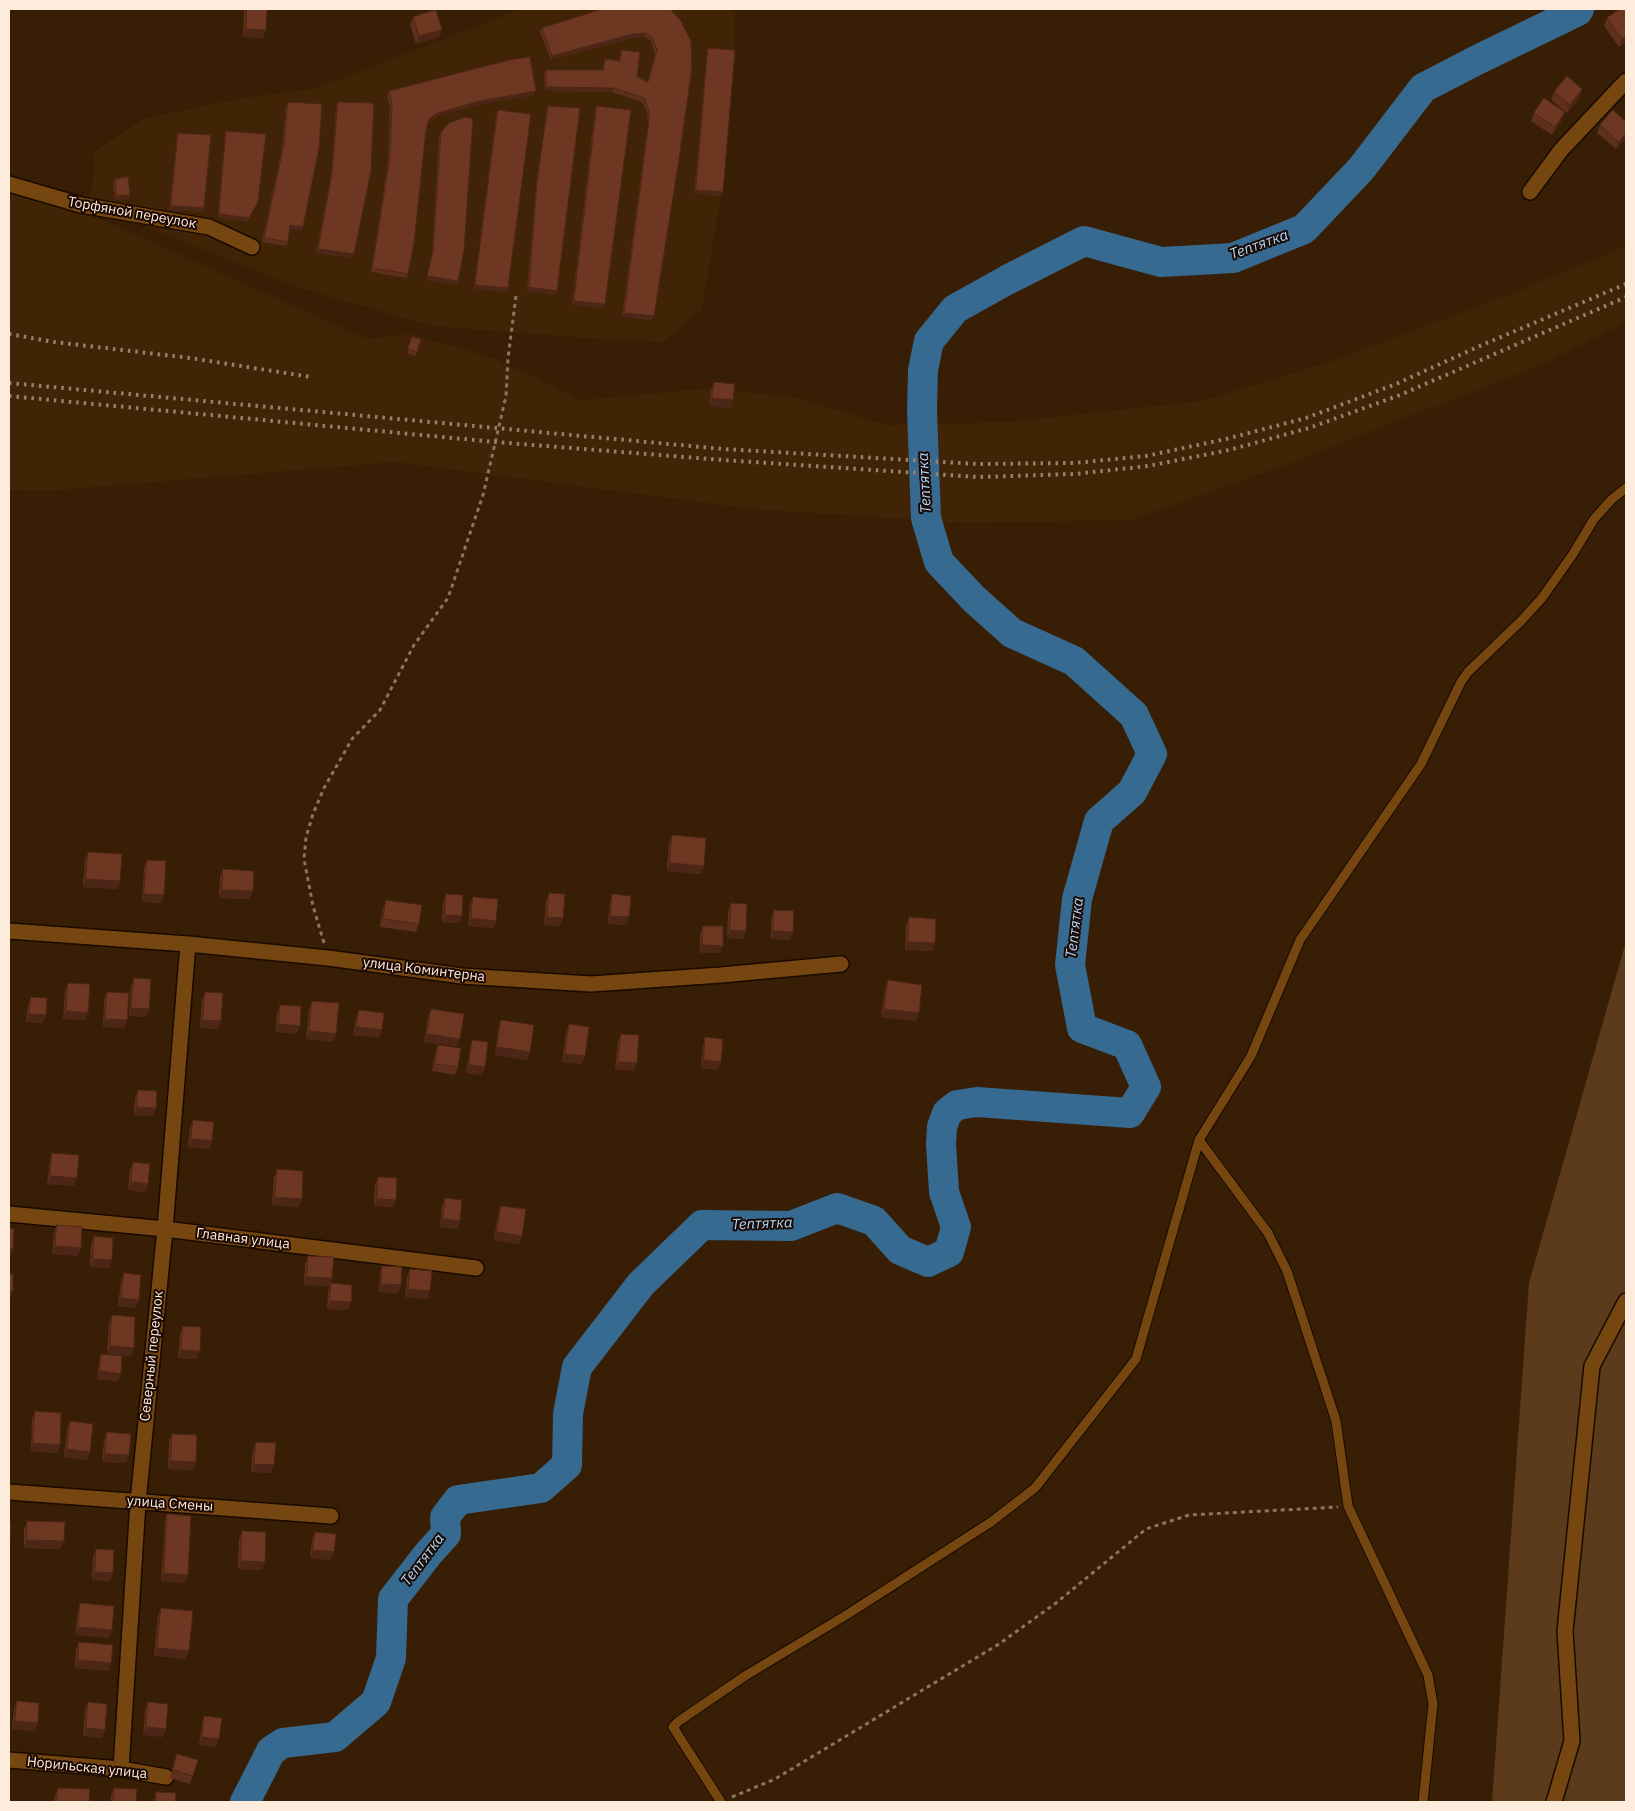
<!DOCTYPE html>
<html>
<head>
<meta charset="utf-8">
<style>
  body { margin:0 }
  #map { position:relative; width:1635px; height:1811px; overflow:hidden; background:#371e04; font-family:"IBM Plex Sans",sans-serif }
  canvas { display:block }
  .frame { position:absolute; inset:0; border:10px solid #fdebdc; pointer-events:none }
</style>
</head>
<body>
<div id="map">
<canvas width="1635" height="1811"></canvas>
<div class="frame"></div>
</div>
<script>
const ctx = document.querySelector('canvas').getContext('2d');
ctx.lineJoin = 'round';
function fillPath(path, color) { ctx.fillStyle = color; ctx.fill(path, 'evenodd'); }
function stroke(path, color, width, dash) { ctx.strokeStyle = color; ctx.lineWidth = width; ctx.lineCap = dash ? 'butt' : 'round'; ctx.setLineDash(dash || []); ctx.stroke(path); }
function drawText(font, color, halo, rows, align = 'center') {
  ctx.font = font + ' "IBM Plex Sans",sans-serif'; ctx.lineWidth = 4; ctx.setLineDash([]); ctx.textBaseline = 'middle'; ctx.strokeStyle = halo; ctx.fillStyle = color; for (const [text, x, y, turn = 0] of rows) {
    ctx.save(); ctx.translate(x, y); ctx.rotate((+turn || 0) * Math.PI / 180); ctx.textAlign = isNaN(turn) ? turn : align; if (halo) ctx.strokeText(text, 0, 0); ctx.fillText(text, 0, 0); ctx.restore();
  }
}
const built = new Path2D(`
  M521,9H730L735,14L734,54L721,196L702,309L663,342L613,340L432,326L293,286L89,203L94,172L93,152L146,118L244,98L317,88Z
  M9,188L107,222L367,339L410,334L493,358L582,400L712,388L797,398L887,425L1010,422L1201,401L1330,362L1516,292L1626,246V322L1542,364L1288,464L1131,520L964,523L753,509L395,462L46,491L9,490Z`);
const green = new Path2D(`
  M1626,941V1802H1492L1529,1283Z`);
const river = new Path2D(`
  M245,1802L271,1751L283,1743L335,1737L376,1702L391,1658L393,1599L428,1554L446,1534L445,1517L458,1500L541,1488L567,1465L568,1414L577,1367L641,1284L702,1225L791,1226L837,1208L874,1221L900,1250L928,1262L949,1252L956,1227L944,1192L941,1144L942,1127L947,1113L957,1105L977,1102L1130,1113L1146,1087L1127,1045L1082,1028L1070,965L1077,899L1099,821L1132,792L1152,754L1134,715L1074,661L1012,633L974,599L939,562L926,518L922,411L923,370L929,341L955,309L1007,280L1084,241L1161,262L1233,258L1304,229L1361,169L1423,88L1477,60L1578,11L1579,9`);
const path = new Path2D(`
  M324,943L313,906L304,859L306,837L313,814L324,788L352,739L380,710L414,645L448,598L483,495L506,396L508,358L516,296
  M732,1797L775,1779L999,1644L1056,1603L1146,1529L1189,1515L1338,1507`);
const lane = new Path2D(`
  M1199,1140L1268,1233L1287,1271L1336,1421L1348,1506L1428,1675L1433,1704L1423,1802
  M721,1802L673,1727L679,1721L745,1676L848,1614L991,1522L1035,1488L1136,1359L1199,1140L1251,1056L1300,940L1421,764L1461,682L1468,672L1521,621L1542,598L1573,554L1594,519L1612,499L1626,488`);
const street = new Path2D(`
  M9,184L81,205L209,227L252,247
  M1530,192L1561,150L1626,81
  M9,931L188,944L328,958L462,976L591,984L721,975L841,964
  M9,1214L165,1229L476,1268
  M9,1492L331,1516
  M9,1760L121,1769L166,1777
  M121,1769L138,1502L165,1229L188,944
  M1554,1802L1572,1741L1565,1631L1592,1366L1626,1301`);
const rail = new Path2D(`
  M9,334L54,342L190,358L311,377
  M9,383L723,449L978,464L1074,463L1146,456L1226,439L1306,418L1396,384L1482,345L1626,284
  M9,396L495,442L723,460L978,477L1075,474L1148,466L1229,450L1309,428L1400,395L1626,297`);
const wall = new Path2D(`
  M245,9H267L266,30L263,38L243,37L244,12Z
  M668,9L652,320L622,317L648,123L647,112L642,102L612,92L545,91L544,74L546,70H603L605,59L619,61L620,53L621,50L637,77L648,82L655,54L651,41L644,37L632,38L551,60L540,32L542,28Z
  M1626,11V42L1619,47L1604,26L1607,18Z
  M413,17L439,37L416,44L410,25Z
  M708,48L723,192L721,196L694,194L707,52Z
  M389,91L534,95L478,105L436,117L428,123L426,130L408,274L407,278L371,272L388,161L390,108L387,95Z
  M1554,92L1580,97L1567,113L1551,100Z
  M288,102L302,231L290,229L288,242L286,246L262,242L282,148L286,106Z
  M338,102L354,254L353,258L316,253L331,177L336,106Z
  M548,106L557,291L556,295L527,291L536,185L547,110Z
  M597,106L605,304L603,308L572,305L595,109Z
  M498,110L508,288L507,292L474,289L496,114Z
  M1534,113L1562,120L1552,135L1531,121Z
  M1626,122V138L1616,149L1597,133L1600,125Z
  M226,131L258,202L247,222L218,218L225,135Z
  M441,132L458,281L457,285L426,280L432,255L439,136Z
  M178,133L203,212L169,210L177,136Z
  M115,179L130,195L129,199L115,200L113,183Z
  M412,337L421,339L415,356L407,353Z
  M714,382L733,400L730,408L709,406L711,390Z
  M672,835L704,866L701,874L667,871L669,843Z
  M88,852L117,889L83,887L85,860Z
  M147,860L164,895L161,903L142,902L144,868Z
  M223,869L250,899L219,898L220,877Z
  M549,893L563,918L560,926L544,925L546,901Z
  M446,894L462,916L459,923H442L443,902Z
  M612,894L627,925L608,924L610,902Z
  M473,897L496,921L493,928L468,926L470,905Z
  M386,900L419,924L416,932L380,927L383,908Z
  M731,903L746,931L743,939L727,938L728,911Z
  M774,910L790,940L771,939V918Z
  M909,917L935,943L932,951L905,950L906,925Z
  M703,926L720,953H700V934Z
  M134,978L146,1017L129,1016L131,986Z
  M888,980L916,1021L881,1017L885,988Z
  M68,983L85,1020L63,1019L65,991Z
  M107,992L127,1020L124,1028L103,1027L104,1000Z
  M205,992L221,1021L218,1029L200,1028L202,1000Z
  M31,997L43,1023L26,1022L28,1005Z
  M312,1001L333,1042L306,1039L309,1009Z
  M280,1005L297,1034L276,1032L277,1013Z
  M431,1009L457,1046L424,1042L428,1017Z
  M359,1010L382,1030L379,1038L353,1035L356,1018Z
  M501,1020L530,1052L527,1060L495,1055L498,1028Z
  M569,1024L585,1056L582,1064L562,1062L566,1032Z
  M621,1034L634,1071L615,1069L618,1041Z
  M705,1037L718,1070L701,1068L703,1045Z
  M472,1040L485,1067L482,1075L466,1073L470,1048Z
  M438,1045L458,1067L455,1075L432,1071L435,1053Z
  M138,1090L153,1116L134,1115L135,1098Z
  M193,1120L212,1141L209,1149L188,1147L190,1128Z
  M52,1153L74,1186L47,1184L50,1161Z
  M133,1162L148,1184L145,1192L128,1190L130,1170Z
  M277,1169L299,1207L272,1205L274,1177Z
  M378,1177L396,1200L393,1207L374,1206L375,1185Z
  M445,1198L460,1221L457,1229L440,1227L442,1206Z
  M501,1206L519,1244L494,1240L498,1214Z
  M57,1225L81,1248L78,1256L52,1254L54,1233Z
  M94,1236L112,1260L109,1268L90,1267L91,1244Z
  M308,1256L332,1278L329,1286L304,1285L305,1264Z
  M382,1266L398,1293L379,1292L380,1274Z
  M410,1269L428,1299L405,1297L407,1277Z
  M124,1273L136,1308L118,1306L121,1281Z
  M331,1283L348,1310L327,1309L328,1291Z
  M112,1315L131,1356L107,1354L109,1323Z
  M183,1326L197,1359L178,1358L180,1334Z
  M101,1354L118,1381L97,1379L99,1362Z
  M35,1411L60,1445L57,1453L31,1451L32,1419Z
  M70,1421L90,1452L87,1460L64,1457L67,1429Z
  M107,1432L129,1455L126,1463L102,1462L104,1440Z
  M172,1434L193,1470L168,1469L169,1442Z
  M256,1442L271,1473L251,1472L253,1450Z
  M167,1514L185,1583L161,1581L165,1522Z
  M27,1521L61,1549L24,1548V1529Z
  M242,1531L262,1570L238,1569L239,1539Z
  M315,1532L331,1560L310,1558L312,1540Z
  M96,1549L110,1581L92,1580L93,1556Z
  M80,1603L109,1638L75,1635L78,1611Z
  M161,1608L186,1659L154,1656L158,1616Z
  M79,1642L111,1663L108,1671L75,1668L76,1650Z
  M17,1701L35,1731L12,1729L14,1709Z
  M88,1702L102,1738L83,1736L85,1710Z
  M148,1702L166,1729L163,1737L143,1735L145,1710Z
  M204,1716L216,1747L199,1745L202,1724Z
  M177,1754L193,1776L190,1784L170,1778Z
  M58,1788L89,1802H54L55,1795Z
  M114,1788L136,1802H111V1796Z
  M156,1792L175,1802H153Z`);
const shadedWall = new Path2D(`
  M246,29L266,30L263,38L243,37Z
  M442,30L439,37L416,44L419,36Z
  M646,33L644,37L632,38L551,60L552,56L633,34Z
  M1626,36V42L1619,47L1622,39Z
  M546,87L614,88L612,92L545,91Z
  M1582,89L1580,97L1567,113L1570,105Z
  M536,91L534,95L478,105L436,117L427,123L429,119L438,113L480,101Z
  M1565,112L1562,120L1552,135L1555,127Z
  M1626,133V138L1616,149L1619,142Z
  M696,190L723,192L721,196L694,194Z
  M130,195L129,199L115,200L116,196Z
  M258,202L247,222L218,218L219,214Z
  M171,206L204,208L203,212L169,210Z
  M290,225L303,227L302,231L289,229Z
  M318,249L354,254L353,258L316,253Z
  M427,276L458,281L457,285L426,280Z
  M475,285L508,288L507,292L474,289Z
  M529,287L557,291L556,295L527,291Z
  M574,301L605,304L603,308L572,305Z
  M624,313L654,316L652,320L622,317Z
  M712,398L733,400L730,408L709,406Z
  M670,863L704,866L701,874L667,871Z
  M86,879L120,881L117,889L83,887Z
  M222,890L253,891L250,899L219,898Z
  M144,894L164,895L161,903L142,902Z
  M445,915L462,916L459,923H442Z
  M611,916L629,917L627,925L608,924Z
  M547,917L563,918L560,926L544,925Z
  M471,918L496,921L493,928L468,926Z
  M730,930L746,931L743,939L727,938Z
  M773,931L793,932L790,940L771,939Z
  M908,942L935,943L932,951L905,950Z
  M702,945L723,946L720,953H700Z
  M131,1008L149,1009L146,1017L129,1016Z
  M884,1009L919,1013L916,1021L881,1017Z
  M66,1011L88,1013L85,1020L63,1019Z
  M29,1014L46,1015L43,1023L26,1022Z
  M105,1019L127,1020L124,1028L103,1027Z
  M203,1020L221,1021L218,1029L200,1028Z
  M279,1024L300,1026L297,1034L276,1032Z
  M356,1027L382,1030L379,1038L353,1035Z
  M309,1031L336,1034L333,1042L306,1039Z
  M427,1034L460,1039L457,1046L424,1042Z
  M497,1047L530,1052L527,1060L495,1055Z
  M565,1054L585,1056L582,1064L562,1062Z
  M704,1060L721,1062L718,1070L701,1068Z
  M618,1062L637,1063L634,1071L615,1069Z
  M469,1065L485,1067L482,1075L466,1073Z
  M137,1107L156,1108L153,1116L134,1115Z
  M191,1139L212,1141L209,1149L188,1147Z
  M50,1176L77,1178L74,1186L47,1184Z
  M131,1182L148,1184L145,1192L128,1190Z
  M275,1197L302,1199L299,1207L272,1205Z
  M377,1199L396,1200L393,1207L374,1206Z
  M443,1219L460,1221L457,1229L440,1227Z
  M497,1232L522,1236L519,1244L494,1240Z
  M55,1246L81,1248L78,1256L52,1254Z
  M9,1249H13L10,1257H9Z
  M93,1259L112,1260L109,1268L90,1267Z
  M307,1277L332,1278L329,1286L304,1285Z
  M381,1284L401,1285L398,1293L379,1292Z
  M408,1289L430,1291L428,1299L405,1297Z
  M9,1291H13L10,1299H9Z
  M121,1298L139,1300L136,1308L118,1306Z
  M330,1301L351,1302L348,1310L327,1309Z
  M110,1346L134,1348L131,1356L107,1354Z
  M181,1350L200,1351L197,1359L178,1358Z
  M100,1371L121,1374L118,1381L97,1379Z
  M33,1443L60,1445L57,1453L31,1451Z
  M67,1449L90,1452L87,1460L64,1457Z
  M105,1454L129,1455L126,1463L102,1462Z
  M171,1461L196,1462L193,1470L168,1469Z
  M254,1464L274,1465L271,1473L251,1472Z
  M27,1540L64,1541L61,1549L24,1548Z
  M313,1550L334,1552L331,1560L310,1558Z
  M241,1561L265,1562L262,1570L238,1569Z
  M95,1572L113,1573L110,1581L92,1580Z
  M164,1573L188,1575L185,1583L161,1581Z
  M78,1627L112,1630L109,1638L75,1635Z
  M157,1648L189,1651L186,1659L154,1656Z
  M78,1660L111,1663L108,1671L75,1668Z
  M15,1721L38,1723L35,1731L12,1729Z
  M146,1727L166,1729L163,1737L143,1735Z
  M86,1728L105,1730L102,1738L83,1736Z
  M202,1737L219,1739L216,1747L199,1745Z`);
const building = new Path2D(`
  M247,9H267L266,30L246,29Z
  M603,9H668L671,10L681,21L691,41L692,68L678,166L654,316L624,313L649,119L648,108L644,98L614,88L546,87V70H603L605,59L620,61L621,50L640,52L637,77L648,82L657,50L652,37L646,33L633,34L552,56L542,28Z
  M1620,9H1625L1626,11V36L1622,39L1607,18Z
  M436,10L442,30L419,36L413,17Z
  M708,48L735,50L723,192L696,190Z
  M530,57L536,91L480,101L438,113L429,119L426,130L414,243L408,274L372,268L390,157L392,104L389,91L509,60Z
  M1567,76L1582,89L1570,105L1554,92Z
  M1544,98L1565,112L1555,127L1534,113Z
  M288,102L322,104L319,148L303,227L290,225L288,242L264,238L284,144Z
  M338,102L374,103L371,171L354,254L318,249L332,173Z
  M548,106L580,108L557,291L529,287L537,181Z
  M597,106L631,110L605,304L574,301Z
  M498,110L531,114L508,288L475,285Z
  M1613,110L1626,122V133L1619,142L1600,125Z
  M466,117L473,119L464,251L458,281L427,276L433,251L441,132L449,123Z
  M226,131L266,134L258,202L249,218L219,214Z
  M178,133L211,135L204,208L171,206Z
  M128,177L130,195L116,196L115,179Z
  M412,337L421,339L417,352L408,349Z
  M714,382L735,384L733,400L712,398Z
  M672,835L706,838L704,866L670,863Z
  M88,852L122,854L120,881L86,879Z
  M147,860L166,861L164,895L144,894Z
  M223,869L254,871L253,891L222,890Z
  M549,893L565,894L563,918L547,917Z
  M446,894L463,895L462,916L445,915Z
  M612,894L631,896L629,917L611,916Z
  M473,897L498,899L496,921L471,918Z
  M386,900L422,905L419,924L383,919Z
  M731,903L747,904L746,931L730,930Z
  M774,910L794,911L793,932L773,931Z
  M909,917L936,919L935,943L908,942Z
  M703,926H723V946L702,945Z
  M134,978L151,979L149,1009L131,1008Z
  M888,980L922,985L919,1013L884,1009Z
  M68,983L90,984L88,1013L66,1011Z
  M107,992L129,993L127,1020L105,1019Z
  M205,992L223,993L221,1021L203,1020Z
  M31,997L47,998L46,1015L29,1014Z
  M312,1001L339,1003L336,1034L309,1031Z
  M280,1005L301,1006L300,1026L279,1024Z
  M431,1009L464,1014L460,1039L427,1034Z
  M359,1010L384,1013L382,1030L356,1027Z
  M501,1020L534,1025L530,1052L497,1047Z
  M569,1024L589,1027L585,1056L565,1054Z
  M621,1034L639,1035L637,1063L618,1062Z
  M705,1037L723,1039L721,1062L704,1060Z
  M472,1040L488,1042L485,1067L469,1065Z
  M438,1045L461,1048L458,1067L435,1064Z
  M138,1090L157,1091L156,1108L137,1107Z
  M193,1120L214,1122L212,1141L191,1139Z
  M52,1153L79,1155L77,1178L50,1176Z
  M133,1162L150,1164L148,1184L131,1182Z
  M277,1169L303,1171L302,1199L275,1197Z
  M378,1177L397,1178L396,1200L377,1199Z
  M445,1198L462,1200L460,1221L443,1219Z
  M501,1206L526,1209L522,1236L497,1232Z
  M57,1225L82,1227L81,1248L55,1246Z
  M9,1228L14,1229L13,1249H9Z
  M94,1236L113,1238L112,1260L93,1259Z
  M308,1256L334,1257L332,1278L307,1277Z
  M382,1266L402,1267L401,1285L381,1284Z
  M410,1269L432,1271L430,1291L408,1289Z
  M124,1273L141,1275L139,1300L121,1298Z
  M9,1274H13V1291H9Z
  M331,1283L352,1285L351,1302L330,1301Z
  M112,1315L135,1317L134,1348L110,1346Z
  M183,1326L201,1327L200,1351L181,1350Z
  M101,1354L122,1356L121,1374L100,1371Z
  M35,1411L61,1413L60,1445L33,1443Z
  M70,1421L93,1424L90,1452L67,1449Z
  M107,1432L131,1434L129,1455L105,1454Z
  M172,1434L197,1435L196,1462L171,1461Z
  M256,1442L276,1443L274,1465L254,1464Z
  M167,1514L191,1516L188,1575L164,1573Z
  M27,1521L65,1522L64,1541L27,1540Z
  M9,1526H11L10,1540H9Z
  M242,1531L266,1532L265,1562L241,1561Z
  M315,1532L336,1534L334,1552L313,1550Z
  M96,1549L114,1550L113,1573L95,1572Z
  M80,1603L114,1606L112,1630L78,1627Z
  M161,1608L193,1611L189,1651L157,1648Z
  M79,1642L113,1645L111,1663L78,1660Z
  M17,1701L39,1703L38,1723L15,1721Z
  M88,1702L107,1704L105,1730L86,1728Z
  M148,1702L168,1704L166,1729L146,1727Z
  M204,1716L222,1718L219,1739L202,1737Z
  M177,1754L198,1760L193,1776L173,1770Z
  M58,1788L90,1789L89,1802H57Z
  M114,1788L137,1789L136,1802H114Z
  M156,1792L176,1793L175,1802H156Z`);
const streetNames = [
  ["Торфяной переулок",132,213,10],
  ["улица Коминтерна",424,970,7],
  ["Главная улица",243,1239,7],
  ["Северный переулок",152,1356,-84],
  ["улица Смены",170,1504,4],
  ["Норильская улица",87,1768,6]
];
const waterNames = [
  ["Тептятка",1259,245,-20],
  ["Тептятка",925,483,-93],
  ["Тептятка",1075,928,-83],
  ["Тептятка",762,1224,-2],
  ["Тептятка",423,1560,-53]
];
fillPath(built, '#412405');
fillPath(green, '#5c3b1c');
stroke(river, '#366a91', 30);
stroke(lane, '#190a00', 11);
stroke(street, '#190a00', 18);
stroke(path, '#8b7560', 3, [4, 4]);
stroke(lane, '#764611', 9);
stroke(street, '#764611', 15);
stroke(rail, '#97826d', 4, [2.5, 5]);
fillPath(wall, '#5e2f1c');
fillPath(shadedWall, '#4c2617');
fillPath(building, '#6d3721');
stroke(building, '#4c2617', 1);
drawText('14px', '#fdebdc', '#1b0800', streetNames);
drawText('italic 15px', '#abd7fb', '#1b0800', waterNames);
</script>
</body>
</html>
